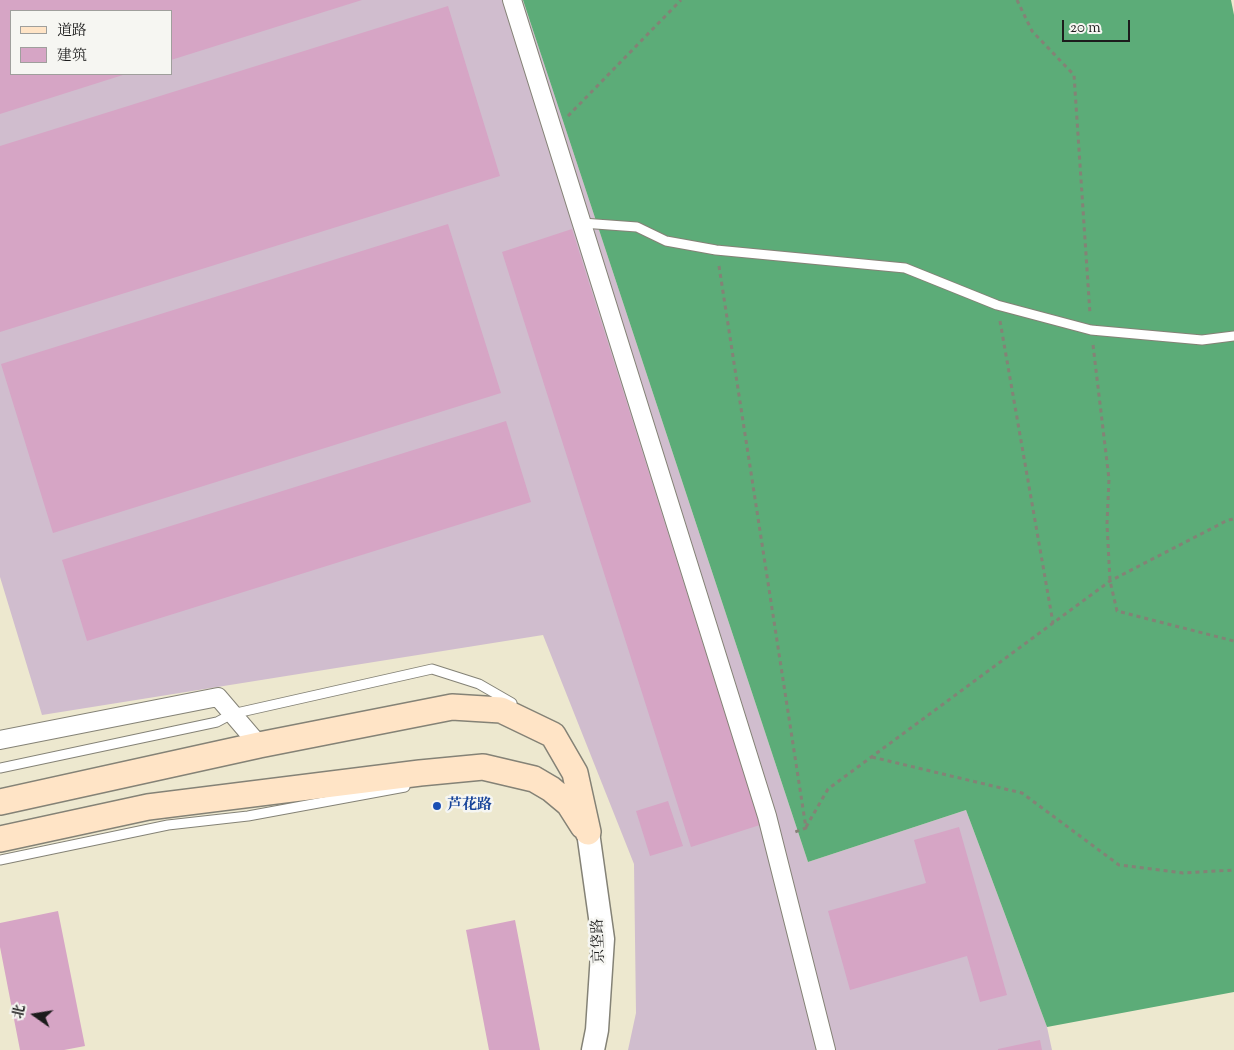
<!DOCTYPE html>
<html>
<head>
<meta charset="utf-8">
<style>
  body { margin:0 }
  #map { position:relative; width:1234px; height:1050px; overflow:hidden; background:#ede8cf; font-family:"Sorts Mill Goudy","Noto Serif SC",serif }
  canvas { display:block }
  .legend { position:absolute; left:10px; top:10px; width:162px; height:65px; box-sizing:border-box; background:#f6f6f2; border:1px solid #9f9f9c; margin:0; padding:6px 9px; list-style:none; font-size:15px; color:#1c1c1c }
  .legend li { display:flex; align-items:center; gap:10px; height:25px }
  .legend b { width:25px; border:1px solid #9f9f9c }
  .north { position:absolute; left:10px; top:990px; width:50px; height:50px; -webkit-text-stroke:4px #f6f6f2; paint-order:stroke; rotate:283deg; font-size:14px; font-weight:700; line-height:20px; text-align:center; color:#1c1c1c }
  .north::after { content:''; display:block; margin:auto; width:18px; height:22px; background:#1c1c1c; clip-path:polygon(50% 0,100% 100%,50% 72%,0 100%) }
  .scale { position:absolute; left:1062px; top:20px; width:68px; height:22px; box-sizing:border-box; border:2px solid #1c1c1c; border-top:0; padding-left:6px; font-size:15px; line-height:18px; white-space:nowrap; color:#1c1c1c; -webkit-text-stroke:4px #f6f6f2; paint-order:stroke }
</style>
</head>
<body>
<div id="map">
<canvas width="1234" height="1050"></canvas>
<ul class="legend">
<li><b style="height:6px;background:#ffe4c6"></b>道路</li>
<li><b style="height:14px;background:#d6a5c5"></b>建筑</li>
</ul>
<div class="north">北</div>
<div class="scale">20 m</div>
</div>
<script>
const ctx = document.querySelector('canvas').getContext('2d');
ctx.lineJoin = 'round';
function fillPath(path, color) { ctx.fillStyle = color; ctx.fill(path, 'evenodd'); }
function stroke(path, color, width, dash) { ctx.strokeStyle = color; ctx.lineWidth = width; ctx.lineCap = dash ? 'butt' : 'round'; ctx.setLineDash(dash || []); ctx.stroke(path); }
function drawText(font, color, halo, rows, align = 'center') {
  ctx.font = font + ' "Sorts Mill Goudy","Noto Serif SC",serif'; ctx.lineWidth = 5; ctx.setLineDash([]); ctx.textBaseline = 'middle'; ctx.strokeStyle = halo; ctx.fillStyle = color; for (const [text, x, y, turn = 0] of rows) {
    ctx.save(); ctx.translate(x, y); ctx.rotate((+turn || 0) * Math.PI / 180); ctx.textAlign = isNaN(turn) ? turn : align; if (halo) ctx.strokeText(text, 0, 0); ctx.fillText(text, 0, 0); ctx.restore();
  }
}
const industrial = new Path2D(`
  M0,0H523L808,862L966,810L1047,1027L1052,1050H628L636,1013L634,864L543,635L42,715L0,577ZM11,11H171V74H11Z`);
const forest = new Path2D(`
  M523,0H1231L1234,15V992L1047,1027L966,810L808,862Z`);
const building = new Path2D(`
  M0,0H362L171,60V11H11V74H126L0,114Z
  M448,6L500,176L0,332V146Z
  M448,224L501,393L53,533L1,364Z
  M572,229L760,825L691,847L502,252Z
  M506,421L531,502L87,641L62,560Z
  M668,801L683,846L650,856L636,811Z
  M959,827L1007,995L980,1002L967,956L850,990L828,911L926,883L914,840Z
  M58,911L85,1046L64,1050H20L0,947V923Z
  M515,920L540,1050H489L466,930Z
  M1040,1040L1042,1050H998V1049Z`);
const path = new Path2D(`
  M1017,0L1032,31L1074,75L1090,314
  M568,116L681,0
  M719,266L806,828L792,833
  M1000,321L1053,623
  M1093,345L1109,479L1107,524L1110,581L1117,611L1234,641
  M872,757L1022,793L1119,865L1183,873L1234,870
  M806,827L828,789L1110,581L1228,520L1234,519`);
const service = new Path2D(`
  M582,223L637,227L666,241L716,250L905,268L997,305L1091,330L1202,340L1234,336
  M0,768L217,722L232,714L432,669L479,684L512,703
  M0,860L168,825L248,816L405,787`);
const minor = new Path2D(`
  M512,0L767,816L826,1050
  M0,740L218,697L259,745`);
const tertiary = new Path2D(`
  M588,832L603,939L597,1030L593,1050`);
const secondary = new Path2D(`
  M0,802L259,745L452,707L501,710L553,735L575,773L588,832
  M0,839L148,807L420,773L483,767L534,779L551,789L569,804L583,826`);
const markers = [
  [437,806,5,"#1a4fb4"]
];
const transitNames = [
  ["芦花路",447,806]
];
const streetNames = [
  ["京垡路",600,941,-92]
];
fillPath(industrial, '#d0bdce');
fillPath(forest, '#5cac78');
fillPath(building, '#d6a5c5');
stroke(service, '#848276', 11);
stroke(minor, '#848276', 20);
stroke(tertiary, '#848276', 25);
stroke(secondary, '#848276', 28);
stroke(path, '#848276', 3, [4, 4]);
stroke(service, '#fff', 9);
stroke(minor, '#fff', 18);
stroke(tertiary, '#fff', 22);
stroke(secondary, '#ffe4c6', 25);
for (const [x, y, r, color] of markers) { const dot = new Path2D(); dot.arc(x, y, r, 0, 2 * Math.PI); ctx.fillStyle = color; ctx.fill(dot); stroke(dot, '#f6f6f2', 2); }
drawText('bold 15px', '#164399', '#f6f6f2', transitNames, 'left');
drawText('15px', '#1c1c1c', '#f6f6f2', streetNames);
</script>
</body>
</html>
